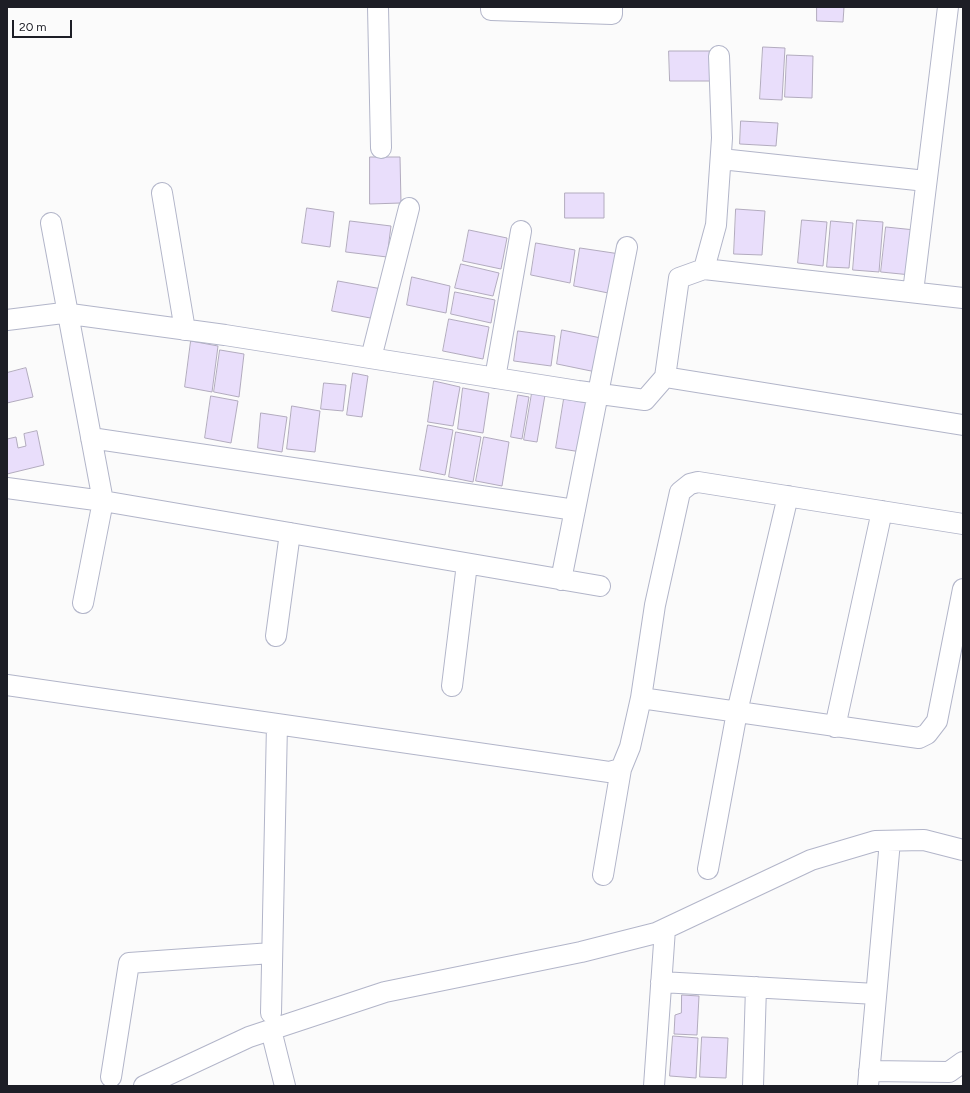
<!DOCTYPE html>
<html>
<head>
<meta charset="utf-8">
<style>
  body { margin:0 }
  #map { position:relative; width:970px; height:1093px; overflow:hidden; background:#fbfbfb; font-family:Figtree,sans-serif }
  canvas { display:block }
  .frame { position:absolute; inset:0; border:8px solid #1d1e26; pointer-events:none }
  .scale { position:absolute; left:12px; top:20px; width:60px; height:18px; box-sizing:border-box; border:2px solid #1d1e26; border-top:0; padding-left:5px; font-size:12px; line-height:14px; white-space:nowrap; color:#1d1e26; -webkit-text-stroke:3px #fff; paint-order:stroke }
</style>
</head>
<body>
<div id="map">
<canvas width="970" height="1093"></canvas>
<div class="frame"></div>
<div class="scale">20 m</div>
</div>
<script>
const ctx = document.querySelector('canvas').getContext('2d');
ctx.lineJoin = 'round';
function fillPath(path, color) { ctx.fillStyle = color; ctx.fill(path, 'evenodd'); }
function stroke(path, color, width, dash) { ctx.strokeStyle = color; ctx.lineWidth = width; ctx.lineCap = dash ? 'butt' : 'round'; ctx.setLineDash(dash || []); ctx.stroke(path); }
const building = new Path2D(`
  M817,7H844L843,22L817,21Z
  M763,47L785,48L782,100L760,99Z
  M669,51H714V81H670Z
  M787,55L813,56L812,98L785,97Z
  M741,121L778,123L776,146L740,144Z
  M370,157H400L401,203L370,204Z
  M565,193H604V218H565Z
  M307,208L334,212L330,247L302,243Z
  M736,209L765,211L762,255L734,254Z
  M802,220L827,222L823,266L798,263Z
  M857,220L883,222L879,272L853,270Z
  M350,221L391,226L387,257L346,252Z
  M831,221L853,223L849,268L827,267Z
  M886,227L915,230L911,275L881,272Z
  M469,230L507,238L501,269L463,261Z
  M536,243L575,250L570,283L531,275Z
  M580,248L620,254L613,294L574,286Z
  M461,264L499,273L493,296L455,288Z
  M412,277L450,286L446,313L407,305Z
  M338,281L382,289L376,319L332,311Z
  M455,292L495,300L491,323L451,314Z
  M449,319L489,327L483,359L443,351Z
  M562,330L601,338L596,372L557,364Z
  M518,331L555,336L551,366L514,361Z
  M191,341L218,346L212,392L185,387Z
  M220,350L244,354L239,397L214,392Z
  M26,368L33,397L7,403V373Z
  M353,373L368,376L362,417L347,415Z
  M434,381L460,387L453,426L428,422Z
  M324,383L346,385L343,411L321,409Z
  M463,388L489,393L483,433L458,429Z
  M532,393L545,395L537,442L524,440Z
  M518,395L529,397L522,439L511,437Z
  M211,396L238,401L231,443L205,438Z
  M564,399L589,403L581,452L556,448Z
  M292,406L320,411L315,452L287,449Z
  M261,413L287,417L282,452L258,448Z
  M428,425L453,430L445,475L420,470Z
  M37,431L44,465L7,474V439L16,437L18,448L26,446L24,434Z
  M456,432L481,437L473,482L449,477Z
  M484,437L509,442L502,486L476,481Z
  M682,995L699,996L697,1035L674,1034L675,1015L681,1013Z
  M673,1036L698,1038L696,1078L670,1076Z
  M702,1037L728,1038L726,1078L700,1077Z`);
const minor = new Path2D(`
  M378,7L381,148
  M491,7V10L612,14V7
  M721,159L926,181
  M162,193L185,330
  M51,223L103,501L83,603
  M704,269L963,298
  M913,292L948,7
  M7,320L63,313L225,335L578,391L645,400L665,377L963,425
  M371,358L409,208
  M665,377L679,278L704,269L716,225L722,138L719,56
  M495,378L521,231
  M91,438L575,510
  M7,488L103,501L600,586
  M561,580L627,247
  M276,636L290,533
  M7,685L609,772L621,769L630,747L641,698L655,605L680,492L690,484L698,482L963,524
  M452,686L467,564
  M641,698L919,738L927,734L937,721L963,589
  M835,727L882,511
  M708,869L737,712L788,496
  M603,875L621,769
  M661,982L876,994
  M271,1013L277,724
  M271,1030L285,1086
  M869,1071L949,1072L963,1062
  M111,1077L129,963L272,953
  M144,1086L249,1037L385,992L581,952L656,933L811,860L875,841L924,840L963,850
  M654,1086L665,929
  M753,1086L756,987
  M868,1086L890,841`);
fillPath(building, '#e9defb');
stroke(building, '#b2abbe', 1);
stroke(minor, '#b2b5c9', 22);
stroke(minor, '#fff', 20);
</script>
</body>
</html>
